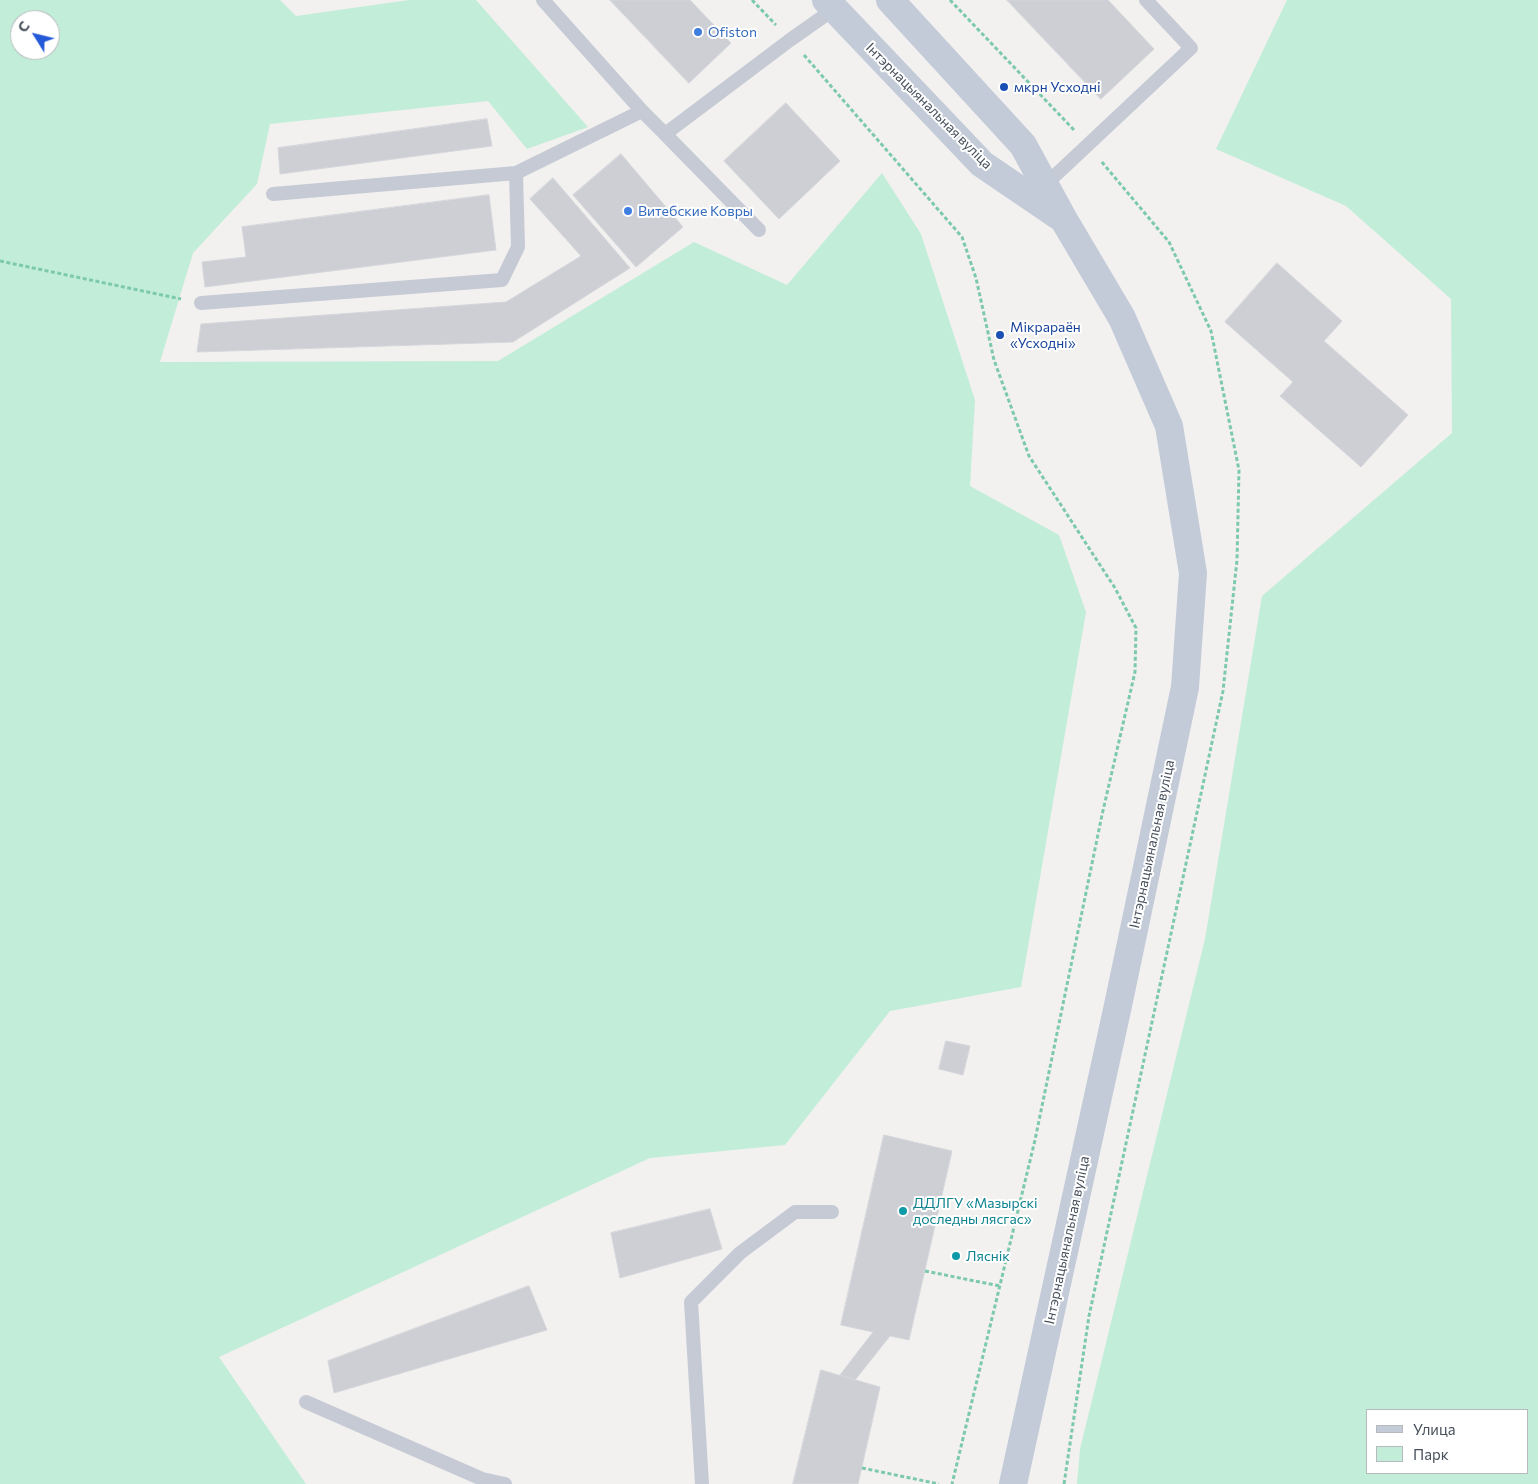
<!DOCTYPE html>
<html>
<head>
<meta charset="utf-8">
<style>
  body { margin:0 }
  #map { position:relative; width:1538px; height:1484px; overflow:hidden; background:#f2f1f0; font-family:Commissioner,sans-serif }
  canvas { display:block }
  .legend { position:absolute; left:1366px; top:1409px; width:162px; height:65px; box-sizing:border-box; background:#fff; border:1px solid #b6b9be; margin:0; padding:6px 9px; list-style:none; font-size:15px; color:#49515d }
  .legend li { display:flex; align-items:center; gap:10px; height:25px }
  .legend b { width:25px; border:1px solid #b6b9be }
  .north { position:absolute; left:10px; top:10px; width:50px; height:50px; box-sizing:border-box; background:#fff; border:1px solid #b6b9be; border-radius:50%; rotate:306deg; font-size:14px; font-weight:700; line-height:20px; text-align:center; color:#49515d }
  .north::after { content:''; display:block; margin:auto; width:18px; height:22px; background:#245ad8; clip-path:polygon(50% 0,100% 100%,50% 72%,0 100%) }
</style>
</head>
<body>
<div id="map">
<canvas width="1538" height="1484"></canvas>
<ul class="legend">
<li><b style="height:6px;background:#c4cbd8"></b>Улица</li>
<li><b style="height:14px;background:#c2edd8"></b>Парк</li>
</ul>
<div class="north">С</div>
</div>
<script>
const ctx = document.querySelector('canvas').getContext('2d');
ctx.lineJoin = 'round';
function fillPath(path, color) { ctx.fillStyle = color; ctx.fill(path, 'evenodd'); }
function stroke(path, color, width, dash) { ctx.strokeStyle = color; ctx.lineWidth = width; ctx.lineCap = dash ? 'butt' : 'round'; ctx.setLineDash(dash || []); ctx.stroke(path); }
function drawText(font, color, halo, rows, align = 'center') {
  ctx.font = font + ' Commissioner,sans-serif'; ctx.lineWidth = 4; ctx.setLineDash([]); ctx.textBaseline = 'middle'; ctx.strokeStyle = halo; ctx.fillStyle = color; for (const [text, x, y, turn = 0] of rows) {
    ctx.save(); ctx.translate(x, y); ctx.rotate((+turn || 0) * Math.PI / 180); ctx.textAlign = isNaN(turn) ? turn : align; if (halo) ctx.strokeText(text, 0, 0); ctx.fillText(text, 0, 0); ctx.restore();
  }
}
const green = new Path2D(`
  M0,0H280L296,16L409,0H476L588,127L527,149L488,101L270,124L257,184L193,253L160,362L498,361L694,242L787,285L882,173L921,234L975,400L970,486L1059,535L1086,612L1021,987L890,1011L785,1145L650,1158L219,1357L306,1484H0ZM20,20H50V50H20Z
  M1287,0H1538V1484H1077L1080,1449L1205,939L1262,596L1452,433L1451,299L1346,206L1216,149ZM1367,1410H1527V1473H1367Z`);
const building = new Path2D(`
  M610,0H690L731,43L689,83Z
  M1007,0H1108L1154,49L1101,99Z
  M786,103L840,161L779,219L724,161Z
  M487,119L492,146L280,174L278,148Z
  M621,154L683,227L636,267L573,195Z
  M553,178L630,268L513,342L197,352L201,324L506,302L581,256L530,199Z
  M489,195L496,250L205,287L202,262L246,257L242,227Z
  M1277,263L1342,321L1324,341L1408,415L1361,467L1280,396L1293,382L1225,322Z
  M946,1041L970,1046L963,1075L939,1069Z
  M884,1135L952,1151L909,1340L890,1336L855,1380L840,1375L873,1332L841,1325Z
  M710,1209L722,1249L620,1278L611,1233Z
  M529,1286L547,1330L334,1393L328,1361Z
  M821,1370L880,1387L858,1484H793Z`);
const path = new Path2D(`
  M752,0L776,25
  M950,0L1074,130
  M804,55L962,237L976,278L994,360L1029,456L1115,588L1136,628L1135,672L1102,815L1035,1140L952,1484
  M0,261L181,299
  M925,1271L1000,1286
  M862,1468L939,1484
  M1064,1484L1089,1316L1223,691L1237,560L1239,470L1211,331L1169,242L1101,161`);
const service = new Path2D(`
  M543,0L642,111
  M665,134L759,230
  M1045,185L1191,48L1146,0
  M273,194L516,173L642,111L665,134L790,40L834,9
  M201,303L502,280L518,247L516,173
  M306,1402L482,1479L505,1484
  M702,1484L691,1302L740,1253L795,1212H832`);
const secondary = new Path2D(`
  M826,0L982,164L1060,217
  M890,0L1023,145L1064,220L1122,318L1169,426L1193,573L1185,687L1117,1010L1013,1484`);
const markers = [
  [698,32,5,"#3f7fe0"],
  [1004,87,5,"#1a4fb4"],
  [628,211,5,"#3f7fe0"],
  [1000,335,5,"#1a4fb4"],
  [903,1211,5,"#0f9aa8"],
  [956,1256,5,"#0f9aa8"]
];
const shopNames = [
  ["Ofiston",708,32],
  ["Витебские Ковры",638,211]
];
const transitNames = [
  ["мкрн Усходні",1014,87],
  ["Мікрараён",1010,327],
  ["«Усходні»",1010,343]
];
const streetNames = [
  ["Інтэрнацыянальная вуліца",929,106,45],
  ["Інтэрнацыянальная вуліца",1152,844,-78],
  ["Інтэрнацыянальная вуліца",1067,1240,-78]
];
const cultureNames = [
  ["ДДЛГУ «Мазырскі",913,1203],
  ["доследны лясгас»",913,1219],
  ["Ляснік",966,1256]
];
fillPath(green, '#c2edd8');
fillPath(building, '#cdcfd4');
stroke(building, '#d5d6db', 1);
stroke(path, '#7cc9ae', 3, [4, 2.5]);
stroke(service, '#c5cad4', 14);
stroke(secondary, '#c4cbd8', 28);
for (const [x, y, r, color] of markers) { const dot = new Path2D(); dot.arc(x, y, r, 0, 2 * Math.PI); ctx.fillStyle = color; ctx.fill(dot); stroke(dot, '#fff', 2); }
drawText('14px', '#366cbe', '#fff', shopNames, 'left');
drawText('14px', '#164399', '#fff', transitNames, 'left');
drawText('14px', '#49515d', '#fff', streetNames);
drawText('14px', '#0d838f', '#fff', cultureNames, 'left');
</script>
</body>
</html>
